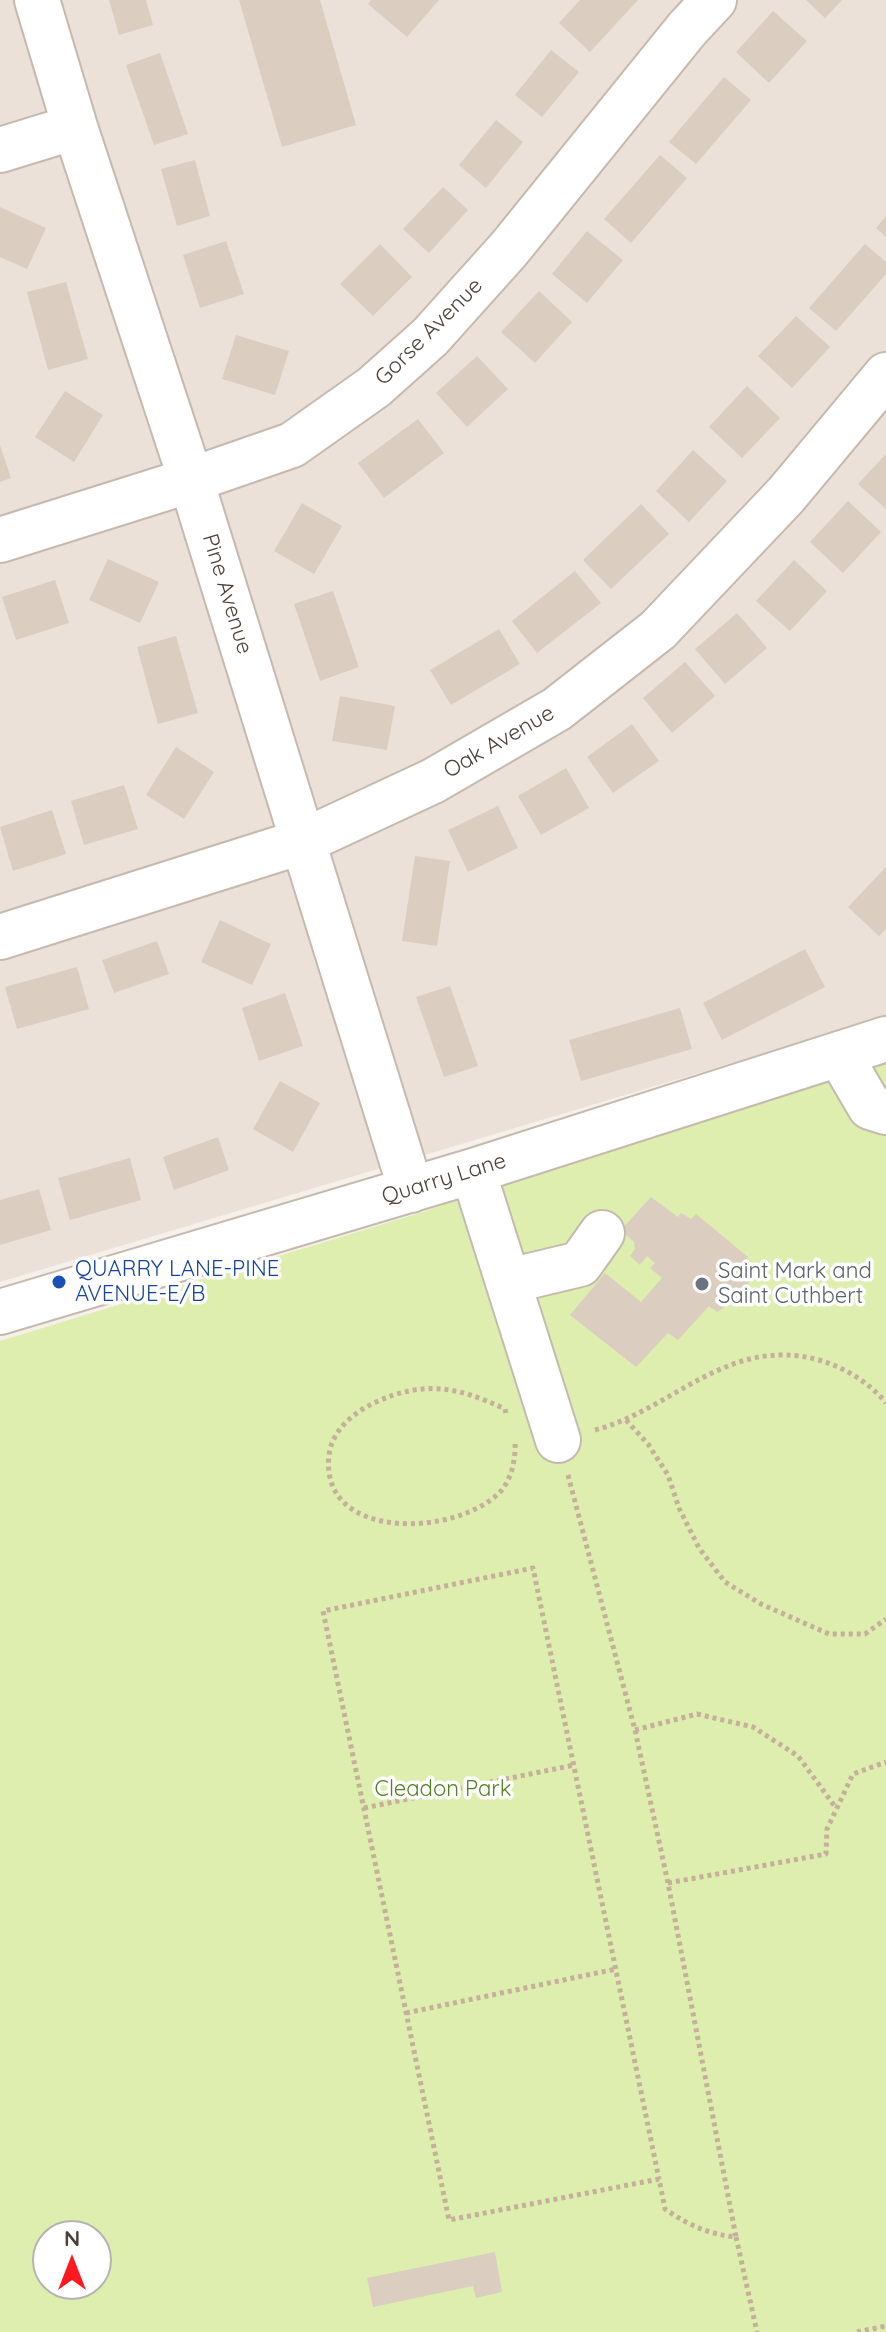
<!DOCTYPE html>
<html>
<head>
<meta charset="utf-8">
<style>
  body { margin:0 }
  #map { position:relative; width:886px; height:2332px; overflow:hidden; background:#f6f0ea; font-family:Quicksand,sans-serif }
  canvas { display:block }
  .north { position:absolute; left:32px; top:2220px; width:80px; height:80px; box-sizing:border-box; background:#fff; border:2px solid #b7b3af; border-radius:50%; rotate:0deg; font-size:22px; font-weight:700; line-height:32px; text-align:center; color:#4b4037 }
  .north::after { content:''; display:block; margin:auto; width:28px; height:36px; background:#ff1820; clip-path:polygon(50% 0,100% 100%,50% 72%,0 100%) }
</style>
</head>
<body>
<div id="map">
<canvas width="886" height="2332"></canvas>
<div class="north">N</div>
</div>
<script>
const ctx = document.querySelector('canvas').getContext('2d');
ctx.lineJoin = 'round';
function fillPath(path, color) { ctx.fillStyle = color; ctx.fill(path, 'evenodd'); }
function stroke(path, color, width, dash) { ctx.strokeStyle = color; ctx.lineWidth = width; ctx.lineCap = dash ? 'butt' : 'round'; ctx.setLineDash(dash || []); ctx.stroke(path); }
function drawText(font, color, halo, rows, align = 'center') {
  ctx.font = font + ' Quicksand,sans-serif'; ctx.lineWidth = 7; ctx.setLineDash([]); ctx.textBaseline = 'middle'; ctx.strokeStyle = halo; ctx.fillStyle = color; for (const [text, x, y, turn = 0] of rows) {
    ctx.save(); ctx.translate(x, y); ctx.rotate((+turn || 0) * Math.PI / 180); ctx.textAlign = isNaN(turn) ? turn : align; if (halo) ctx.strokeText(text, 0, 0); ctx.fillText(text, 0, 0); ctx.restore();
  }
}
const residential = new Path2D(`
  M0,0H886V1017L0,1282Z`);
const green = new Path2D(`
  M886,1052V2332H0V1341L423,1212L810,1076ZM48,2236H96V2284H48Z`);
const building = new Path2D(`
  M109,0H146L153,25L119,35Z
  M239,0H320L356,125L282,147Z
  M371,0H439L407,37L368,4Z
  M580,0H638L590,52L559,23Z
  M806,0H842L825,18Z
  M773,11L807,41L769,83L736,52Z
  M551,50L579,72L542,117L515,95Z
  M160,53L188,134L154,145L126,65Z
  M724,77L751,100L696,164L669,142Z
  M496,120L523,142L486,188L459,165Z
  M660,155L687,178L631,243L604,219Z
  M195,160L210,216L177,226L161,169Z
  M443,187L468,210L429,253L403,229Z
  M0,207L46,228L27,269L0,257Z
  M886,216V237L876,228Z
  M587,231L623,260L587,303L552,274Z
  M226,241L244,294L200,308L183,255Z
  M380,244L412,277L373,316L340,284Z
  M865,244L886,262V274L836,331L809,308Z
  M66,282L88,359L48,370L27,292Z
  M539,291L572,322L535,363L501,332Z
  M796,316L830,347L792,388L758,356Z
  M236,335L289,351L275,395L222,379Z
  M477,356L508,389L467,427L436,393Z
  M747,386L780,418L742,458L709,427Z
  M65,391L103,415L74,462L35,437Z
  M418,419L444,453L384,498L358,463Z
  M0,445L11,478L0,482Z
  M693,450L727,481L689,522L656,491Z
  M886,454V509L858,484Z
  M848,501L881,532L843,573L810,542Z
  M302,503L342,526L314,574L274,551Z
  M641,504L669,534L611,589L583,560Z
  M108,559L159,582L140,623L89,600Z
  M794,560L827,591L790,631L756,601Z
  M575,571L601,603L537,653L512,621Z
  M55,580L69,623L16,640L2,597Z
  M333,591L359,667L320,681L294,604Z
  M737,613L767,648L725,684L695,649Z
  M499,629L520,664L451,705L430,670Z
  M176,636L198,713L158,724L137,647Z
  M685,662L715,696L672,733L643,698Z
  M340,696L395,706L387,750L332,741Z
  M632,724L659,761L613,793L587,757Z
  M176,747L214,772L184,819L146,795Z
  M566,768L589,808L541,835L518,796Z
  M124,785L138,829L84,845L71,801Z
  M498,806L518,848L468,872L448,830Z
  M52,810L66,854L13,871L0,827Z
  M415,856L450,861L437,946L402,941Z
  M886,867V929L879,936L848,907Z
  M220,920L271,944L252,985L201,962Z
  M157,941L169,974L114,993L102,960Z
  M805,949L825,987L722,1040L703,1003Z
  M77,967L89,1009L17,1029L5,987Z
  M450,986L478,1066L444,1077L416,997Z
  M285,993L303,1046L259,1061L242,1008Z
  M680,1008L692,1049L581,1081L569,1040Z
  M280,1081L320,1103L293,1152L253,1129Z
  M218,1137L229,1170L174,1190L163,1157Z
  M130,1158L141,1200L70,1220L58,1178Z
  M39,1189L51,1230L0,1245V1200Z
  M651,1197L678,1217L681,1213L691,1219L696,1214L748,1257L745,1263L752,1269L746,1291L751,1296L745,1302L739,1298L717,1312L709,1306L678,1340L668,1333L636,1367L570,1315L605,1273L641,1302L662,1278L650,1268L655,1263L647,1256L640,1265L630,1256L635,1249L634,1242L621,1230Z
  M495,2252L502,2292L476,2298L473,2286L373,2307L367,2278Z`);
const path = new Path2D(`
  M506,1413L505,1409C458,1387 425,1380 376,1402C354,1412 332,1430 329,1455C319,1542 456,1537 500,1492C512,1479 516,1458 515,1440
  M626,1420L648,1444L668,1475L679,1508L699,1548L725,1582L761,1604L829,1634H865L886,1619
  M595,1430C674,1409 728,1335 819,1360C844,1367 870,1383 886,1403
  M568,1475L635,1730L668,1883L736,2237C708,2234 688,2225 665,2209L659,2179L449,2220L323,1611L533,1568L659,2179
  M635,1730L697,1714L753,1727L798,1756L836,1808
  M364,1808L574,1765
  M668,1883L826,1854L827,1829L853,1774L886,1762
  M406,2013L616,1969
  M736,2237L757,2332
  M857,2332L886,2326`);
const minor = new Path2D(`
  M37,0L75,127L191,480L411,1190
  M0,150L75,127
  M0,540L191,480L292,445L374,387L430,337L509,249L687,29L714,0
  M0,937L304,841L433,781L557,709L658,630L786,495L886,375
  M839,1054L870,1107L886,1112
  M473,1171L558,1440
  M509,1281L580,1264L602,1233
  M0,1312L473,1171L886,1039`);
const markers = [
  [59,1282,8,"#1a4fb4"],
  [702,1284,8,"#6b7280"]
];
const streetNames = [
  ["Gorse Avenue",429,332,-45],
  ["Pine Avenue",227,594,73],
  ["Oak Avenue",499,742,-30],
  ["Quarry Lane",444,1179,-17]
];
const transitNames = [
  ["QUARRY LANE-PINE",75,1269],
  ["AVENUE-E/B",75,1294]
];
const worshipNames = [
  ["Saint Mark and",718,1271],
  ["Saint Cuthbert",718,1296]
];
const parkNames = [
  ["Cleadon Park",443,1789]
];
fillPath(residential, '#ebe1d8');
fillPath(green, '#ddeeaf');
fillPath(building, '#dccdc1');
stroke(minor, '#c6b9ae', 48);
stroke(path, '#c6af9b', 5, [4, 4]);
stroke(minor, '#fff', 44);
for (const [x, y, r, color] of markers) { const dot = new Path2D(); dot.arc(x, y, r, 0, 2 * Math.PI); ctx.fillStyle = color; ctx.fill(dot); stroke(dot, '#fff', 3); }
drawText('22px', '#4b4037', '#fff', streetNames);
drawText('22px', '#164399', '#fff', transitNames, 'left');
drawText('22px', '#5b616d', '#fff', worshipNames, 'left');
drawText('22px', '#567e22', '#fff', parkNames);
</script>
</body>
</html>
